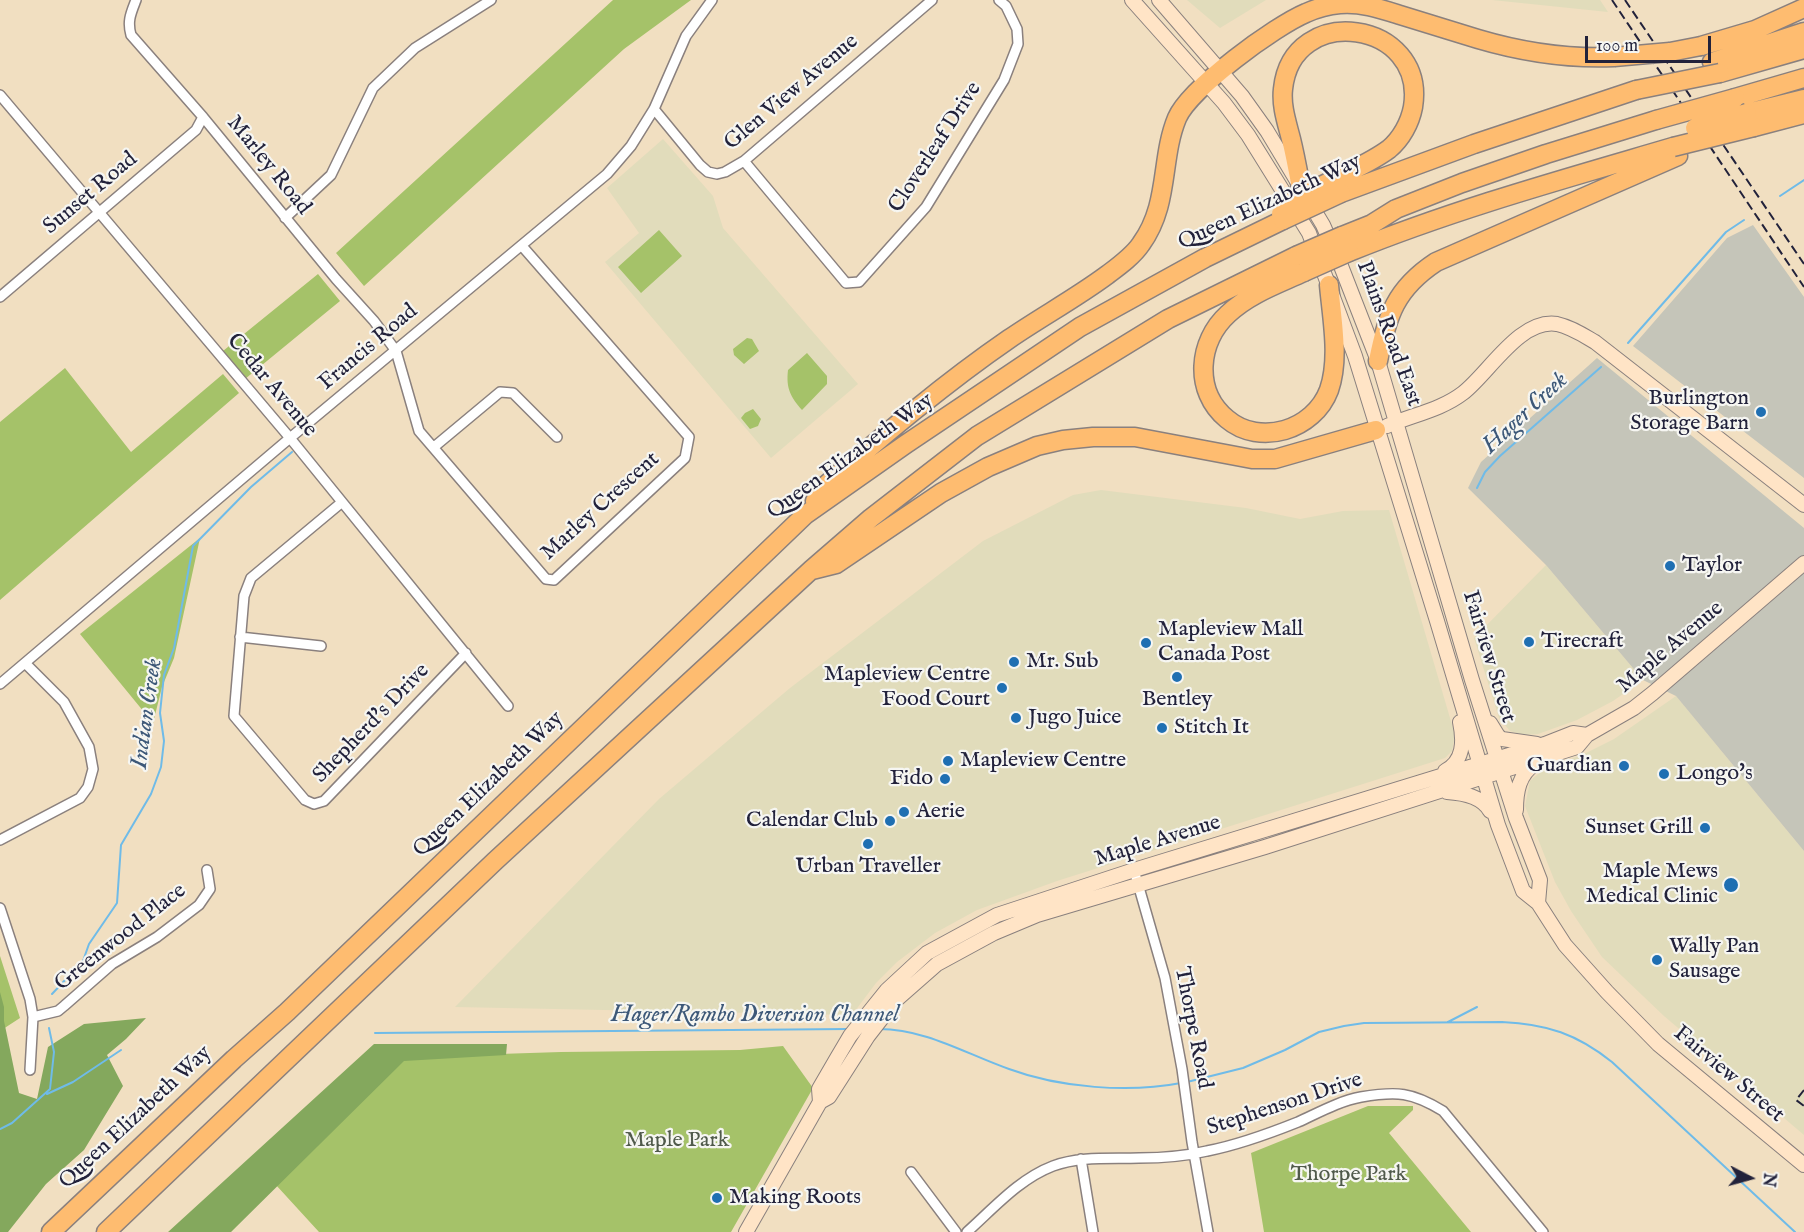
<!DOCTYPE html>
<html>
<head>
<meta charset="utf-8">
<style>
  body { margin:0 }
  #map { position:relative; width:1804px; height:1232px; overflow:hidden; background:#f1dfc1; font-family:"IM FELL English",serif }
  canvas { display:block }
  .north { position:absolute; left:1720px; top:1148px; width:60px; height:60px; -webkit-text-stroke:4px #f6f6f2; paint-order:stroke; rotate:96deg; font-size:16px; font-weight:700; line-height:24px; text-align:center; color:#22223b }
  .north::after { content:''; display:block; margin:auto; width:21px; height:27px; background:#22223b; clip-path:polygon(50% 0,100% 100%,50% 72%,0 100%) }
  .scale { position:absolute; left:1585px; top:36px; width:126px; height:27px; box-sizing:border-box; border:3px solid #22223b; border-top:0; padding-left:8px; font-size:18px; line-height:21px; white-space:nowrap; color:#22223b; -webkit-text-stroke:4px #f6f6f2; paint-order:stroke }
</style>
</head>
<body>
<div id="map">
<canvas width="1804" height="1232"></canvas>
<div class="north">N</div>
<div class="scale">100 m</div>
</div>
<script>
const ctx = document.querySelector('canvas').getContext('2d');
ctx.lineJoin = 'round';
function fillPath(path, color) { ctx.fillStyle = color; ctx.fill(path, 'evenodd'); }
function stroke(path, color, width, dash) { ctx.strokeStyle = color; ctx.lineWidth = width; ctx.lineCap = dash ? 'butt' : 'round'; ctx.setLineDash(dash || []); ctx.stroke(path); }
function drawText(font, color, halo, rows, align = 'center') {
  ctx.font = font + ' "IM FELL English",serif'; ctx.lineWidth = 4.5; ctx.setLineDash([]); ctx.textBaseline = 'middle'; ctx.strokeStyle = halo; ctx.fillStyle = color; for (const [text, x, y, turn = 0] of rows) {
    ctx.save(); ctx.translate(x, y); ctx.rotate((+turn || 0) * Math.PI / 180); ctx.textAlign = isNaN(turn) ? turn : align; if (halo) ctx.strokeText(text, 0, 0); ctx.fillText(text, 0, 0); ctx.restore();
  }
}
const built = new Path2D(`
  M1187,0H1266L1220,28Z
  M1492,0H1600L1608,12Z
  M663,139L713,196L723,228L858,384L771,458L605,262L639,233L607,188Z
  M1101,490L1246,508L1300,519L1343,511L1389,510L1455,735L1452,751L1445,758L1057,881L977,910L935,933L897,962L876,983L852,1015L455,1007L659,799L790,688L983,541L1073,495Z
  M1546,565L1643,680L1613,701L1577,720L1538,734L1523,735L1510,731L1499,718L1474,638Z
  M1676,696L1804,851V1135L1664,1016L1602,957L1571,911L1555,882L1525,806L1530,781L1545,768L1582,755L1614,739Z`);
const industrial = new Path2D(`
  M1753,225L1804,297V478L1633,346L1727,238Z
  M1597,358L1804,528V851L1676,696L1643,680L1546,565L1468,488L1481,462Z`);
const green = new Path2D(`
  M613,0H691L624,49L364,286L336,253Z
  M659,230L682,256L641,293L618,267Z
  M318,274L340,301L245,379L223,351Z
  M747,338L752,339L759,351L744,364L734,355L733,349Z
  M807,353L827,376V384L802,410C790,396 786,388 788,370Z
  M65,368L131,452L223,374L239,393L0,600V422Z
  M753,409L761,419L758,426L750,429L741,418L745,413Z
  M200,538L174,658L162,687L153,723L80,634Z
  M0,956L20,1018L0,1031Z
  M783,1046L813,1088L731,1232H319L276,1185L406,1057L561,1052L740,1050Z
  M1368,1106H1413V1110L1389,1133L1471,1232H1264L1251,1153Z`);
const forest = new Path2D(`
  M0,992L4,1007V1021L19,1093L37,1099L48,1047L84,1024L146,1018L126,1039L107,1055L123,1086L84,1150L46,1184L8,1232H0Z
  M374,1044H507L506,1055L404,1061L231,1232H168Z`);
const stream = new Path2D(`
  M1780,196L1804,180
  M1628,343L1726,232L1744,220
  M1477,488L1485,472L1500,456L1601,367
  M52,994L83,961L89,944L117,903L121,845L151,794L161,767L164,741L160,713L164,675L174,648L193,546L251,487L292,452
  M1448,1022L1477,1007
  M879,1029C926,1029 966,1054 1009,1069C1060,1088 1129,1093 1181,1083
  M375,1033L849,1029
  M1187,1082L1243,1068L1285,1050L1319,1032L1344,1026L1364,1023L1502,1022C1547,1024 1577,1034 1612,1062L1795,1232
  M47,1094L73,1082L121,1050
  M0,1129L12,1123L50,1089L54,1052L49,1028`);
const street = new Path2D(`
  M136,0C131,13 127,21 131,35L203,117L336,279L374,321L396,351L419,431L546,579L554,580L685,458L689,437L522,246
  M0,95L290,438L508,706
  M654,109L700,165L708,172L717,174L725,172L744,161L932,0
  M744,161L846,283L859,282L926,207L1004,80L1018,44L1017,29L1006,6L999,0
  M285,218L331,175L373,88L415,48L491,0
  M0,297L196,130L203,117
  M434,447L500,392L513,393L557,437
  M341,503L251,578L244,596L234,716L305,800L314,804L324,801L466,653
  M240,637L321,646
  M0,684L290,438L607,174L631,146L654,109L686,36L712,0
  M0,840L80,798L88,787L93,769L89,747L64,702L25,663
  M1134,870L1165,978L1182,1069L1192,1142L1208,1232
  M0,908L30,999L33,1017L30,1070
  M33,1017L58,1011L64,1006L112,964L157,937L199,905L210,889L207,870
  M1081,1159L1093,1232
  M911,1172L956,1232
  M967,1232C994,1208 1019,1179 1053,1166C1080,1156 1111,1159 1139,1158C1161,1158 1186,1156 1207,1151C1238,1145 1268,1134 1298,1122C1318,1113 1339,1101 1361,1097C1397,1091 1412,1092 1443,1111L1543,1232`);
const secondary = new Path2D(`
  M1132,0L1224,103L1248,135L1309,233L1355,356L1437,621L1498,825L1523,891L1538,903L1565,945L1607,992L1658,1044L1804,1165
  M1159,0L1242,96L1267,131L1297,181
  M1308,200L1323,225L1341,266L1378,361L1472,680L1516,818L1540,880L1538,903
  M1387,426C1412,415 1441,410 1463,393C1489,373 1520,318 1557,324C1571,327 1583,335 1595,342L1804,505
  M1490,723L1498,736L1502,739L1537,744
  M1445,771C1464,761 1464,741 1460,722
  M1447,792C1463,793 1482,796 1490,811
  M1516,810C1516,792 1519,774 1535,764
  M820,1102L819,1089L837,1058L850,1036L887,990L927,953L997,915L1134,870L1545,744L1573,733L1587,735
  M746,1232L820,1102L829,1097L868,1036L896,1000L937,964L994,933L1037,915L1265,847L1577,747L1587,735L1634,708L1653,693L1804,563`);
const highway = new Path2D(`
  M1701,46L1755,30L1804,8
  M1712,62L1804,32
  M1720,73L1804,49
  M1735,98L1804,78
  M1747,113L1804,99
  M1754,127L1804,114
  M1301,188C1298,172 1295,155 1291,139C1287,123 1281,106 1283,89C1292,1 1427,20 1413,107C1410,123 1401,139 1389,149C1373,161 1354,169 1337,178
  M1341,193L1474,144L1636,90
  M1342,236L1372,224L1396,209L1462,183L1546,154L1656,120
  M1349,252C1455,209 1564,179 1673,147
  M1304,272C1278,284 1249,294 1228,314C1198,341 1193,391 1227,419C1260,447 1314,430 1329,390C1340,358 1332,319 1329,285
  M1378,361C1387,316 1395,289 1436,262L1678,156
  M815,501L826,485C885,434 945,383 1009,339C1041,317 1076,298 1107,275C1119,266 1133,256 1141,244C1170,204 1160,159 1177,118C1190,88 1275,26 1306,13C1317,8 1328,5 1340,4C1360,2 1381,9 1400,15C1426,23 1452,31 1478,39C1522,52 1568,59 1614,57
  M812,570L836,564L941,493L988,467L1037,446L1063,440L1093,437H1135L1252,459H1275L1376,430
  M51,1232L234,1059L287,1012L805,515L906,444L1080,327L1205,258L1283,220
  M106,1232L495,861L811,570L871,518L977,436L1168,319L1296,256`);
const rail = new Path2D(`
  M1612,0L1804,287
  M1625,0L1804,264
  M1804,1090L1796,1100L1804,1106`);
const highwayBridge = new Path2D(`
  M1614,57L1670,52L1701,46
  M1636,90L1720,73
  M1656,120L1735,98
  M1695,128L1747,113
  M1673,147L1754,127
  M1281,214L1295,199L1337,178
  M1283,220L1341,193
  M1296,256L1342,236
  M1304,272L1349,252`);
const markers = [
  [1761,412,6,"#1f6fb2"],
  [1670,566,6,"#1f6fb2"],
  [1529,642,6,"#1f6fb2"],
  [1146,643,6,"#1f6fb2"],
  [1014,662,6,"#1f6fb2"],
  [1177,677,6,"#1f6fb2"],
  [1002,688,6,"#1f6fb2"],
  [1016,718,6,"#1f6fb2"],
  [1162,728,6,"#1f6fb2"],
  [948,761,6,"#1f6fb2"],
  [1624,766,6,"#1f6fb2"],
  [1664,774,6,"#1f6fb2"],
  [945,779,6,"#1f6fb2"],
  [904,812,6,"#1f6fb2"],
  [890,821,6,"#1f6fb2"],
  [1705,828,6,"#1f6fb2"],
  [868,844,6,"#1f6fb2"],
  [1731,885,8,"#1f6fb2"],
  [1657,960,6,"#1f6fb2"],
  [717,1198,6,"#1f6fb2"]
];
const streetNames = [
  ["Glen View Avenue",792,93,-40],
  ["Cloverleaf Drive",936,148,-57],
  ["Marley Road",268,166,51],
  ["Sunset Road",91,194,-40],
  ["Queen Elizabeth Way",1270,203,-25],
  ["Plains Road East",1388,334,70],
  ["Francis Road",369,348,-40],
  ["Cedar Avenue",271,386,50],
  ["Queen Elizabeth Way",851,457,-36],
  ["Marley Crescent",601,507,-42],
  ["Maple Avenue",1671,648,-40],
  ["Fairview Street",1488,657,73],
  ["Shepherd's Drive",372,724,-46],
  ["Queen Elizabeth Way",489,785,-44],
  ["Maple Avenue",1158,842,-17],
  ["Greenwood Place",121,938,-38],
  ["Thorpe Road",1192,1028,79],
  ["Fairview Street",1728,1075,40],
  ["Stephenson Drive",1285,1105,-18],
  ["Queen Elizabeth Way",136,1118,-43]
];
const poiNames = [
  ["Burlington",1749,399,"right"],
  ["Storage Barn",1749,424,"right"],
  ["Taylor",1682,566],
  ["Mapleview Mall",1158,630],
  ["Canada Post",1158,655],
  ["Tirecraft",1541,642],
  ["Mr. Sub",1026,662],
  ["Mapleview Centre",990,675,"right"],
  ["Food Court",990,700,"right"],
  ["Bentley",1177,700,"center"],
  ["Jugo Juice",1028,718],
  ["Stitch It",1174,728],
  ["Mapleview Centre",960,761],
  ["Guardian",1612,766,"right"],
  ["Longo's",1676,774],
  ["Fido",933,779,"right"],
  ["Aerie",916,812],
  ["Calendar Club",878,821,"right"],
  ["Sunset Grill",1693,828,"right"],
  ["Urban Traveller",868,867,"center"],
  ["Maple Mews",1718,872,"right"],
  ["Medical Clinic",1718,897,"right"],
  ["Wally Pan",1669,947],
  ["Sausage",1669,972],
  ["Making Roots",729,1198]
];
const parkNames = [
  ["Maple Park",677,1141],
  ["Thorpe Park",1349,1175]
];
const waterNames = [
  ["Hager Creek",1526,414,-43],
  ["Indian Creek",148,714,-82],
  ["Hager/Rambo Diversion Channel",755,1016]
];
fillPath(built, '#e1dcbb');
fillPath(industrial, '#c5c5b9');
fillPath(green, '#a5c269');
fillPath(forest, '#84a85d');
stroke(stream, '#6fbbe8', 2);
stroke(street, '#8a807e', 12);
stroke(secondary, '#8a807e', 16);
stroke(highway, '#8a807e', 21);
stroke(street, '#fff', 9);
stroke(secondary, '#ffe4c6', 14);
stroke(highway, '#febc70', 18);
stroke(rail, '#22223b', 2, [9, 4.5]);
stroke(highwayBridge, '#8a807e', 21, []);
stroke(highwayBridge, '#febc70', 18);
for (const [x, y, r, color] of markers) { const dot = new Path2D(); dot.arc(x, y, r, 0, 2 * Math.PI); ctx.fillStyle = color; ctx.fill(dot); stroke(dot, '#f6f6f2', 2); }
drawText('22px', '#22223b', '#f6f6f2', streetNames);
drawText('22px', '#22223b', '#f6f6f2', poiNames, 'left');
drawText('22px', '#505a4b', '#f6f6f2', parkNames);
drawText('italic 24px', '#3d5878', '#f6f6f2', waterNames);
</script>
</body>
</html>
